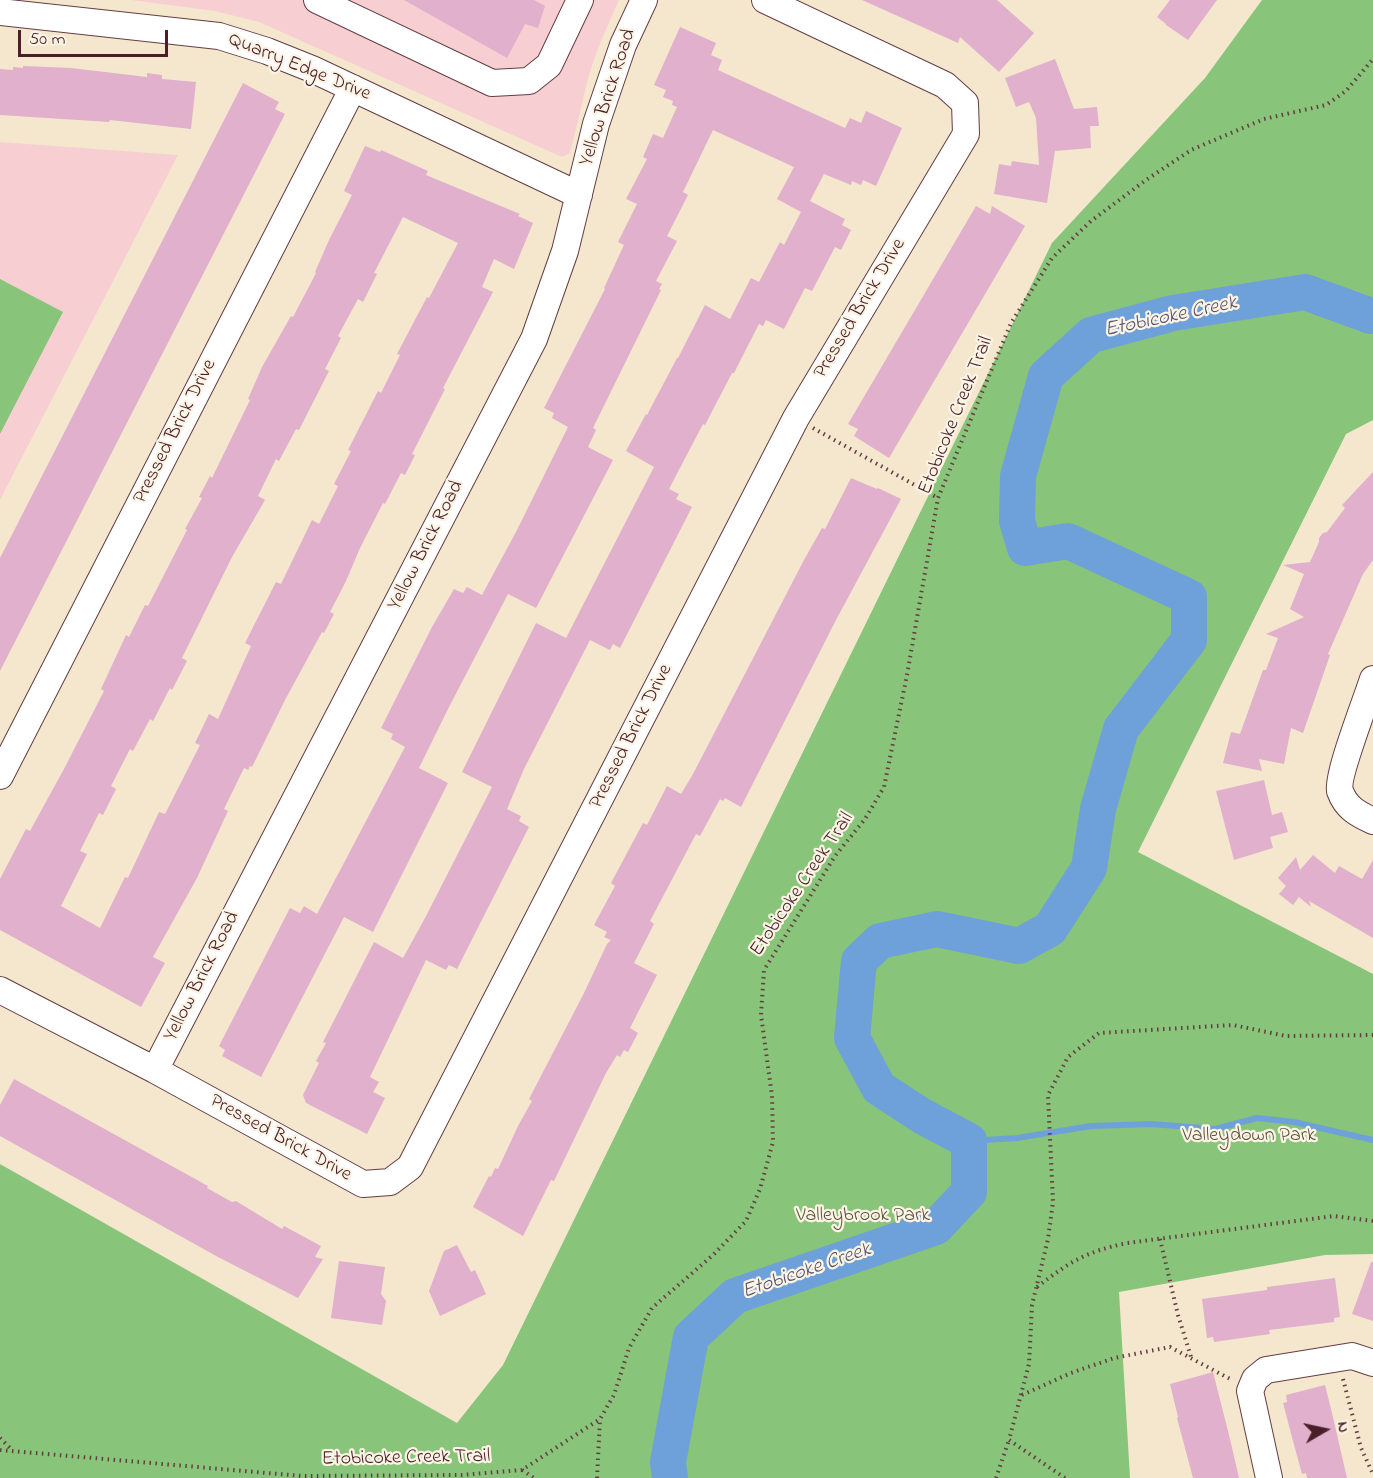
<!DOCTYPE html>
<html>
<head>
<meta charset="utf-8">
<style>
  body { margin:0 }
  #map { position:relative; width:1373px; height:1478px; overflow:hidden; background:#f4e7cd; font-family:"Indie Flower",sans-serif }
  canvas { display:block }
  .north { position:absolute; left:1295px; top:1400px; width:60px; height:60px; -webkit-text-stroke:4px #fcf5e5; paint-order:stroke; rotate:81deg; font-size:16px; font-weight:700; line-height:24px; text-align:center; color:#4a1f2b }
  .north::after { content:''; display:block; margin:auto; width:21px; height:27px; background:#4a1f2b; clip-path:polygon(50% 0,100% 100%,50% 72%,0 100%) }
  .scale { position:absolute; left:18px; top:30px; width:150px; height:27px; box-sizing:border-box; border:3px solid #4a1f2b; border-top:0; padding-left:8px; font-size:18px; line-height:21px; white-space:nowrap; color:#4a1f2b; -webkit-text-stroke:4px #fcf5e5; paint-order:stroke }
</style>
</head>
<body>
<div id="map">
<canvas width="1373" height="1478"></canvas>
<div class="north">N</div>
<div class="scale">50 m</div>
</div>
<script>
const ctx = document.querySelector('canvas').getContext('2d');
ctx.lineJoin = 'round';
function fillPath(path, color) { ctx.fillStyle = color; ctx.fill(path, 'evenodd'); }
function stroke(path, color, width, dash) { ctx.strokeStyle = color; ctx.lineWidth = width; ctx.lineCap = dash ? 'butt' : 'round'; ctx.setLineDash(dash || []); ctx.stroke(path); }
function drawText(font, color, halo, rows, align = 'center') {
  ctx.font = font + ' "Indie Flower",sans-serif'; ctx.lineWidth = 4.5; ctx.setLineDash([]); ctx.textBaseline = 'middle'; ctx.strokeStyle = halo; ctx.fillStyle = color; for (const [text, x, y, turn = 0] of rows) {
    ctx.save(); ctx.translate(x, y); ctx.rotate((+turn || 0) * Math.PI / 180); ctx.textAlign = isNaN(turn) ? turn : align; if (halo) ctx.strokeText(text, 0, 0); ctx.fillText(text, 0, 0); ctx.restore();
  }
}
const built = new Path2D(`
  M131,0H619L601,41L590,71L570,153L562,157L259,22L215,11Z
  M0,142L178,155L0,500Z`);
const green = new Path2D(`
  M1262,0H1373V420L1346,434L1138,852L1373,974V1254L1325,1255L1119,1292L1130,1478H0V1164L457,1423L503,1365L1052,243L1205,78Z
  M0,279L63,312L0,434Z`);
const stream = new Path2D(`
  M969,1141L1017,1138L1091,1126L1151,1124L1215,1129L1257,1118L1294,1122L1373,1140`);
const river = new Path2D(`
  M670,1478L668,1462L691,1337L735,1296L936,1227L969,1192V1141L922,1116L879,1088L852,1038L859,961L880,941L937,929L1019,946L1050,929L1089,868L1098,809L1121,729L1189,640V597L1068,541L1025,548L1017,521L1018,476L1046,376L1091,335L1173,313L1305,292L1371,316L1373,315`);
const building = new Path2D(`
  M404,0H534L545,6L538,28L525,24L507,58Z
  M862,0H997L1034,33L999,72L960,37L958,43Z
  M1170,0H1217L1188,40L1166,25V24L1157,17Z
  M680,27L716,43L711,55L722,60L718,70L821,117L845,128L850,118L861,123L866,111L902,128L876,186L863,180L861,185L852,181L851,185L824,174L810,201L845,219L842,225L851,230L841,250L835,247L812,291L805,288L784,329L766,320L763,326L759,324L734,373H732L705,425L703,424L669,489L679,494L676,499L692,507L620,648L613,644L610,650L590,640L524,769L507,809L521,816L519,821L529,827L457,969L449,965L446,970L426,960L370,1077L379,1082L373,1092L385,1098L367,1134L306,1103L303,1095L319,1063L316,1061L326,1043L323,1042L374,942L403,958L425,918L492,787L462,772L536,623L566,638L654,467L626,451L646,414L647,415L677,358H678L705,305L730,319L751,278L759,282L780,242L784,245L801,212L777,199L794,167L713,130L683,192L688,195L667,236L677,241L656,281L662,284L659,289L661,290L593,428L596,430L588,447L613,460L536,608L508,594L450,705L419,768L448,783L373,932L344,917L261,1077L222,1056L225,1050L219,1046L290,908L300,913L304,906L317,914L405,747L391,739L393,734L381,728L432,627L454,589L463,593L467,587L482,595L517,530L568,427L552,418L554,413L544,408L605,289L604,288L624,245L618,242L637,204L626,199L647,159L643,157L653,134L663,138L677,107L672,105L673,101L663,97L666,90L654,85Z
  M1055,59L1074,109L1097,107L1099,126H1090L1091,148L1055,151L1047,203L994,194L999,164L1011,166L1012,161L1039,165L1036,118L1029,102L1016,107L1005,78Z
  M23,66L71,68L147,77V73L162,75V79L196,82L191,129L110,120L109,122L0,115V69L13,70V67L23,68Z
  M243,83L279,102L275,109L285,114L0,671V558Z
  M365,146L380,152L381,150L428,171L426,175L520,214L518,216L533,223L514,269L494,259L482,287L493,292L443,388L445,389L412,454L415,455L405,475L401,473L385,504L383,503L360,548L346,581L330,612L334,614L324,633L322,632L285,700L252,767L250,766L248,770L244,768L224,809L228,811L197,878L153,957L165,963L141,1007L0,930V879L26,829L30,831L65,767L104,691L101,689L126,635L129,637L145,605L148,606L187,530L185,529L202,498L199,497L210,476L212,478L250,400L248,399L262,367L291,316L293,317L316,273L315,272L329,240L352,195L344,191ZM403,217L458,243L429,298L427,297L397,354L400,355L381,393L378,391L348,450L351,451L334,484L338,486L319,524L312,520L281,584L276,582L245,643L251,646L218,719L209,714L195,743L200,745L165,814L159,812L128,878L125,877L100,928L61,906L87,854L80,851L99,813L103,815L116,789L111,786L130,749L133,751L150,719L153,721L170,688L172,690L187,661L182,658L232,557L265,500L258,496L276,459L279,461L296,429L299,430L329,371L325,369L341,338L338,336L358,299L363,302L377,274L374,273Z
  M976,206L990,214L992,206L1025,226L889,458L854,436L858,429L848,424Z
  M1373,472V560L1363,574L1328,654L1330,655L1303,733L1291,728L1284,764L1259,759L1262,771L1223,763L1231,732L1240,734L1263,670H1266L1278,638L1266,634L1304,617L1290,609L1304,574L1283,565L1310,562L1319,542V538L1323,533L1327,532L1345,508L1342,505Z
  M851,478L877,489L878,488L901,499L836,620L741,807L725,798L723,801L720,799L700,836L696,834L650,921L654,924L634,963L657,975L630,1028L638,1033L628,1052L624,1050L620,1057L617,1055L606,1073L554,1181L551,1180L523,1236L473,1207L489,1176L491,1177L495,1168L498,1169L518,1126L532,1101L529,1099L584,993L607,944L611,940L604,937L607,932L594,925L615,886L611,883L643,823L647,825L667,786L681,794L693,774L804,560L822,528L825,529Z
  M1264,780L1272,815L1282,812L1288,832L1270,837L1273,848L1234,860L1216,791Z
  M1313,855L1335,873L1339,866L1362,879L1373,860V938L1309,901L1311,907L1299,897L1293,905L1279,894L1286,886L1278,878L1296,857L1300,870Z
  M14,1079L208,1186L207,1188L232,1202L236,1201L282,1229L284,1226L321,1246L315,1257L323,1259L298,1298L218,1257L0,1136V1105Z
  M457,1245L471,1272L475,1270L486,1294L440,1316L429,1291L444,1251Z
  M339,1261L385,1267L381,1294L386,1301L382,1325L331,1318Z
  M1371,1262H1373V1321L1352,1314Z
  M1335,1278L1340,1317L1334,1318V1322L1269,1330L1270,1334L1214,1342L1213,1337L1207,1338L1202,1299L1267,1290V1287Z
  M1213,1372L1230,1439L1239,1478H1193L1177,1418L1178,1417L1170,1384Z
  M1325,1385L1332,1413L1347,1478H1307L1306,1473L1302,1474L1293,1441L1283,1403L1287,1402L1286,1395Z`);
const path = new Path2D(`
  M813,428L938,498
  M1160,1239L1178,1315L1191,1357
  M1037,1287C1071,1261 1085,1252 1127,1243L1334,1216L1373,1221
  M1343,1379L1361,1448L1373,1474
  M1022,1395L1071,1373L1114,1358L1170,1347L1232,1380
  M0,1438L12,1450
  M0,1450L302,1476L462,1475L522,1470L600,1419L614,1395L629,1348L652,1308L713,1255L746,1221L760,1189L773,1142L772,1096L761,1015L764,970L835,856L865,819L884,787L907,675L938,498L1011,323L1052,258L1091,221L1146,180L1191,150L1264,119L1326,105L1346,91L1373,59
  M522,1470L534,1478
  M597,1478L600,1419
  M996,1478L1009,1440
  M1065,1478L1009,1440L1029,1364L1032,1305L1048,1239L1053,1202L1048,1095L1068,1057L1099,1033L1233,1025L1286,1036L1373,1035`);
const minor = new Path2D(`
  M317,0L492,83L529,81L549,65L580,0
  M0,12L219,36L267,51L312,69L579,195
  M1373,679C1367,698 1336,777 1340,791C1346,808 1358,814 1373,821
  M0,776L353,88
  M0,990L155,1070L363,1184L390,1182L410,1167L796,418L966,134L965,103L945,85L765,0
  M155,1070L534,339L565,251L596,124L623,45L644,0
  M1269,1478L1250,1391L1255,1379L1266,1370L1352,1356L1373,1363`);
const streetNames = [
  ["Quarry Edge Drive",299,68,22],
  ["Yellow Brick Road",609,98,-72],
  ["Pressed Brick Drive",861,309,-59],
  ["Etobicoke Creek Trail",957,416,-68],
  ["Pressed Brick Drive",176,432,-63],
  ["Yellow Brick Road",427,546,-63],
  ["Pressed Brick Drive",632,737,-63],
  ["Etobicoke Creek Trail",803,885,-56],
  ["Yellow Brick Road",203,977,-63],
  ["Pressed Brick Drive",280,1139,29],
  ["Etobicoke Creek Trail",406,1459,-1]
];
const parkNames = [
  ["Valleydown Park",1249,1137],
  ["Valleybrook Park",863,1217]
];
const waterNames = [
  ["Etobicoke Creek",1171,318,-12],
  ["Etobicoke Creek",807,1272,-19]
];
fillPath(built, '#f7cfd2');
fillPath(green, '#88c479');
stroke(stream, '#6ea1d9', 6);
stroke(river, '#6ea1d9', 36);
fillPath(building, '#e0b0cd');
stroke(minor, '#643d43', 28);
stroke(path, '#643d43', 4, [1.5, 4.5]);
stroke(minor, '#fff', 26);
drawText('20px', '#4a1f2b', '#fcf5e5', streetNames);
drawText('20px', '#5d5142', '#fcf5e5', parkNames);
drawText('italic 21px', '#585371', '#fcf5e5', waterNames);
</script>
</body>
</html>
